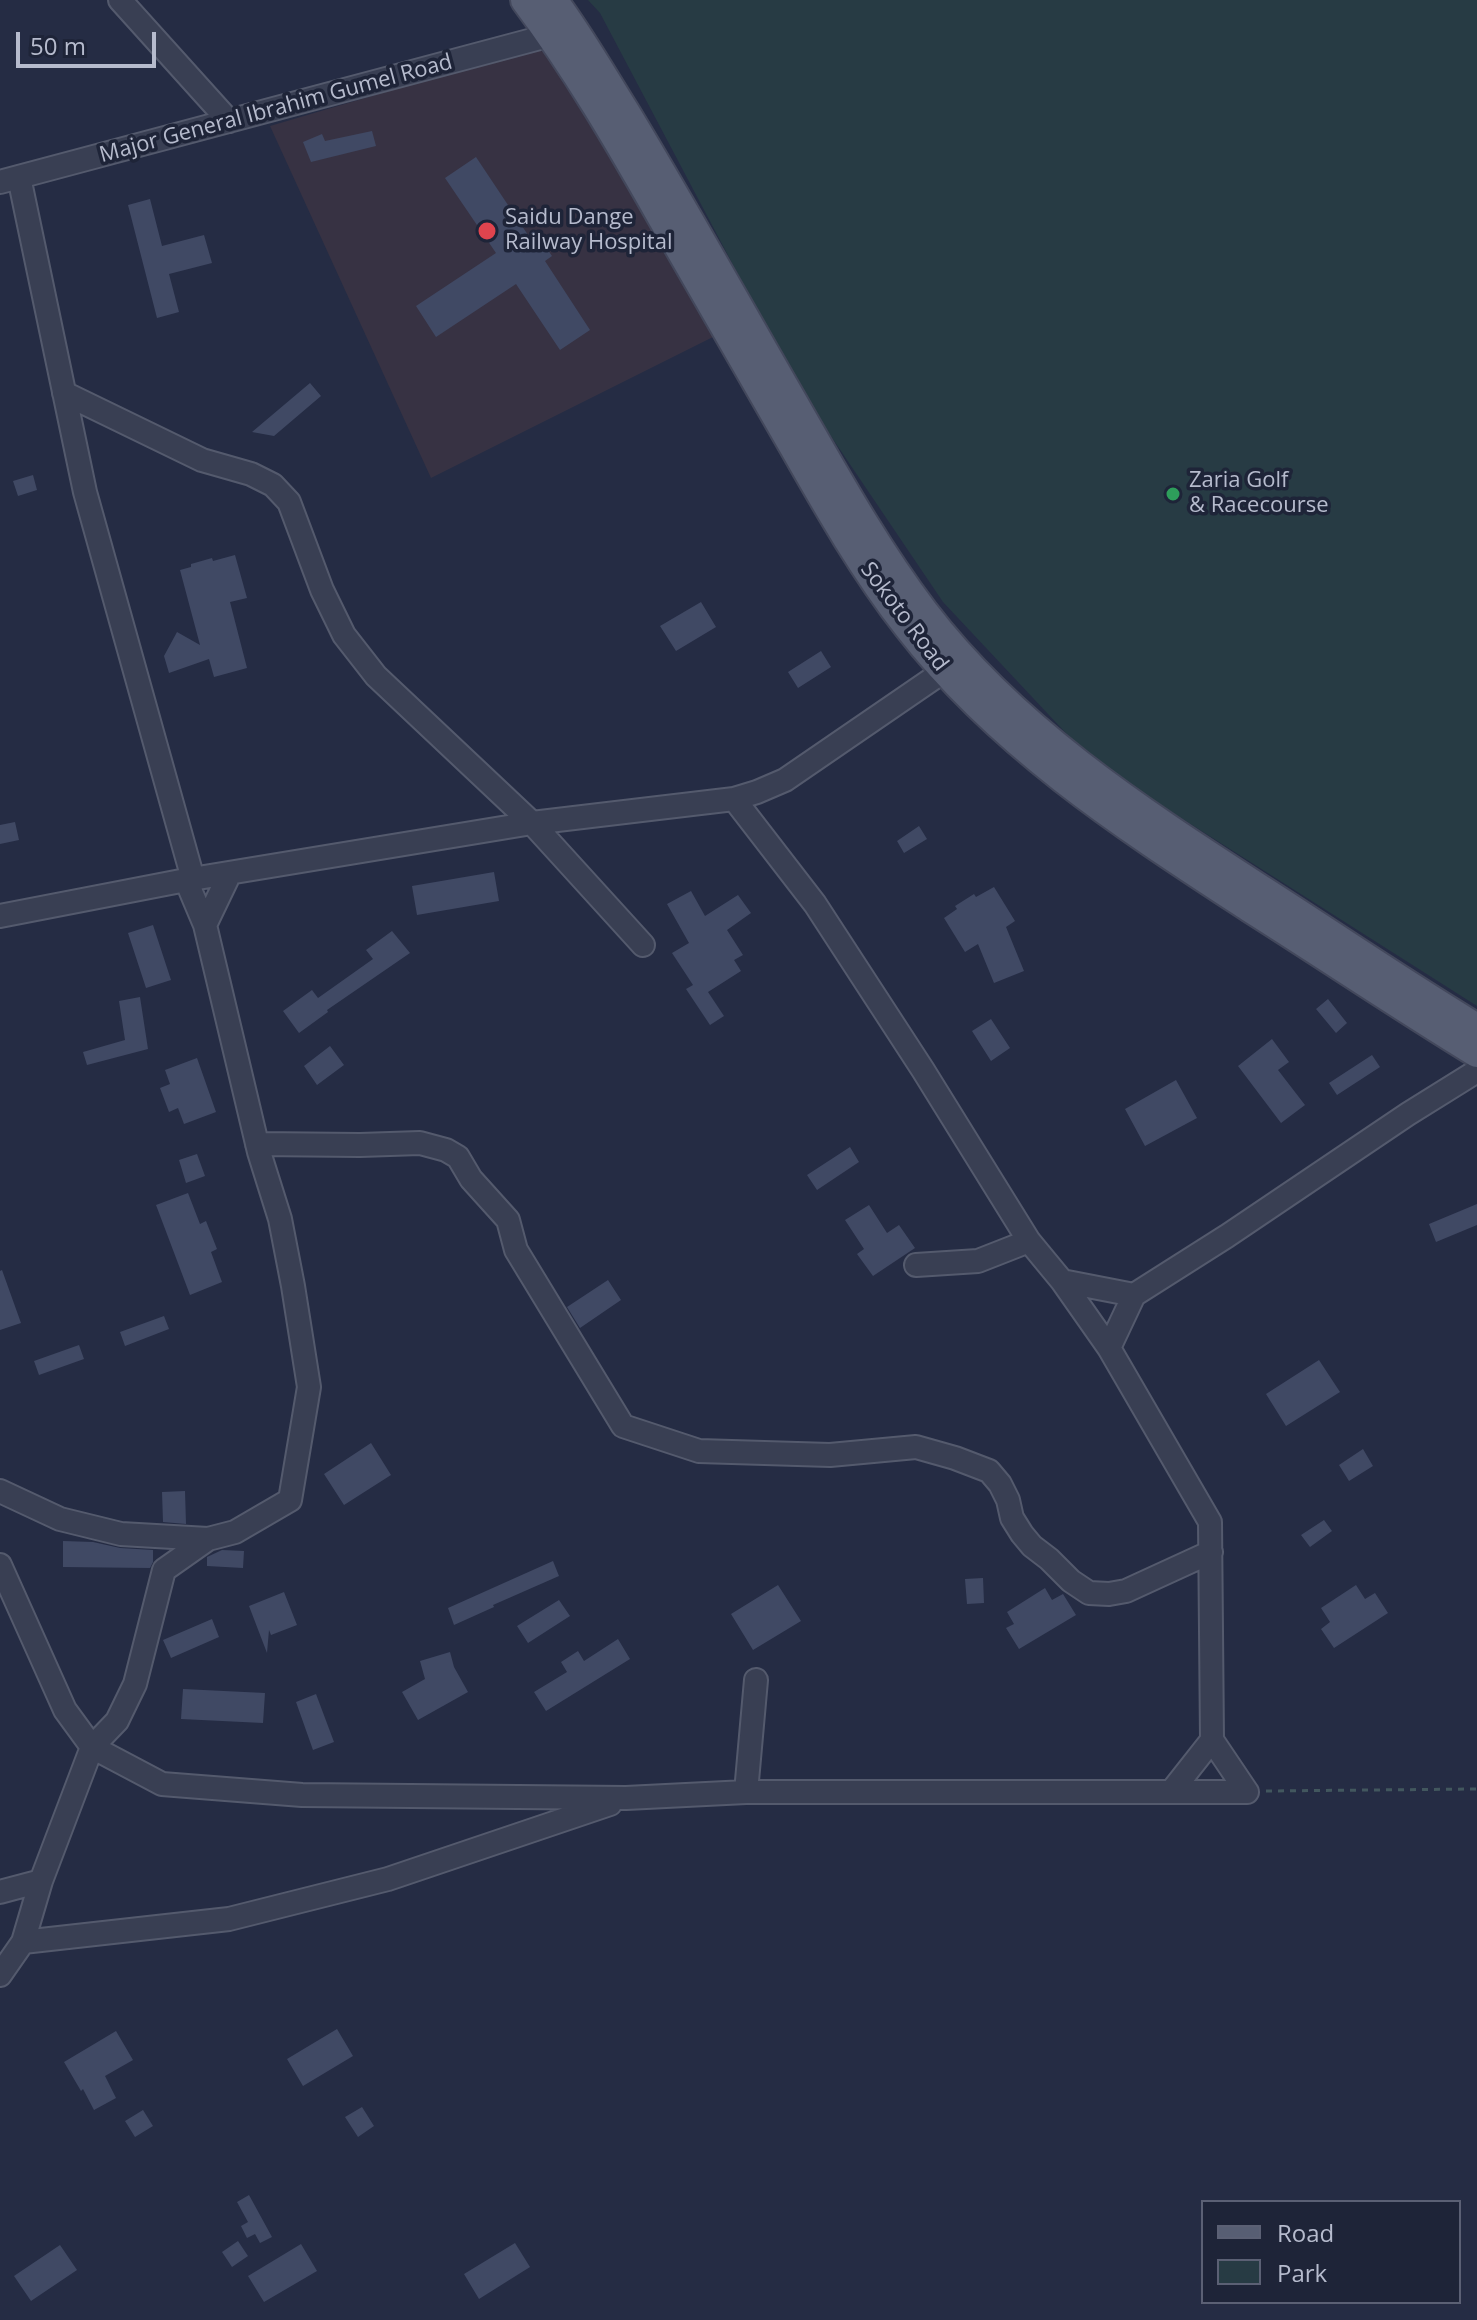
<!DOCTYPE html>
<html>
<head>
<meta charset="utf-8">
<style>
  body { margin:0 }
  #map { position:relative; width:1477px; height:2320px; overflow:hidden; background:#252c44; font-family:"Open Sans",sans-serif }
  canvas { display:block }
  .legend { position:absolute; left:1201px; top:2200px; width:260px; height:104px; box-sizing:border-box; background:#1e2438; border:2px solid #5b6074; margin:0; padding:10px 14px; list-style:none; font-size:24px; color:#b6bbcd }
  .legend li { display:flex; align-items:center; gap:16px; height:40px }
  .legend b { width:40px; border:2px solid #5b6074 }
  .scale { position:absolute; left:16px; top:32px; width:140px; height:36px; box-sizing:border-box; border:4px solid #b6bbcd; border-top:0; padding-left:10px; font-size:24px; line-height:28px; white-space:nowrap; color:#b6bbcd; -webkit-text-stroke:6px #1e2438; paint-order:stroke }
</style>
</head>
<body>
<div id="map">
<canvas width="1477" height="2320"></canvas>
<ul class="legend">
<li><b style="height:10px;background:#575e73"></b>Road</li>
<li><b style="height:22px;background:#273b44"></b>Park</li>
</ul>
<div class="scale">50 m</div>
</div>
<script>
const ctx = document.querySelector('canvas').getContext('2d');
ctx.lineJoin = 'round';
function fillPath(path, color) { ctx.fillStyle = color; ctx.fill(path, 'evenodd'); }
function stroke(path, color, width, dash) { ctx.strokeStyle = color; ctx.lineWidth = width; ctx.lineCap = dash ? 'butt' : 'round'; ctx.setLineDash(dash || []); ctx.stroke(path); }
function drawText(font, color, halo, rows, align = 'center') {
  ctx.font = font + ' "Open Sans",sans-serif'; ctx.lineWidth = 7; ctx.setLineDash([]); ctx.textBaseline = 'middle'; ctx.strokeStyle = halo; ctx.fillStyle = color; for (const [text, x, y, turn = 0] of rows) {
    ctx.save(); ctx.translate(x, y); ctx.rotate((+turn || 0) * Math.PI / 180); ctx.textAlign = isNaN(turn) ? turn : align; if (halo) ctx.strokeText(text, 0, 0); ctx.fillText(text, 0, 0); ctx.restore();
  }
}
const medical = new Path2D(`
  M531,49L557,54L715,336L431,478L270,126Z`);
const green = new Path2D(`
  M588,0H1477V1006L1093,762L943,602L797,386L600,13Z`);
const building = new Path2D(`
  M372,131L376,146L311,162L303,142L322,134L325,141Z
  M476,157L528,235L534,230L552,256L545,261L590,330L560,350L516,284L436,337L416,306L496,253L445,178Z
  M150,199L162,246L204,235L212,263L169,274L179,312L157,318L128,205Z
  M310,383L321,396L274,436L252,432Z
  M33,475L37,490L18,496L13,481Z
  M235,555L247,598L230,602L247,668L214,677L209,659L169,673L164,656L177,632L200,645L180,570L191,567V564L212,558L213,561Z
  M701,602L716,627L676,651L660,626Z
  M821,651L831,667L798,688L788,672Z
  M15,822L19,840L0,844V825Z
  M919,826L927,839L904,853L897,841Z
  M494,872L499,901L417,915L412,886Z
  M994,887L1015,921L1006,927L1024,971L994,983L978,944L965,952L944,918L957,909L955,906L974,894L976,897Z
  M691,891L705,916L738,895L751,913L727,930L743,955L734,960L741,971L708,992L724,1016L710,1025L686,989L693,985L672,953L689,943L667,904Z
  M153,925L171,980L146,988L128,933Z
  M392,931L410,953L327,1010L328,1012L299,1033L283,1011L312,990L318,998L373,959L366,950Z
  M140,997L148,1049L87,1065L83,1052L125,1040L119,1001Z
  M1328,999L1347,1023L1336,1033L1316,1009Z
  M991,1019L1010,1048L991,1061L972,1031Z
  M1272,1039L1289,1062L1278,1070L1305,1105L1281,1123L1238,1066Z
  M330,1046L344,1065L317,1085L304,1066Z
  M1372,1055L1380,1067L1337,1095L1329,1083Z
  M197,1058L216,1112L184,1124L178,1108L169,1112L160,1088L170,1084L165,1070Z
  M1176,1080L1197,1118L1145,1146L1125,1109Z
  M850,1147L859,1162L817,1190L807,1175Z
  M197,1154L205,1176L186,1183L179,1160Z
  M188,1193L200,1224L206,1221L217,1249L211,1252L222,1282L190,1295L156,1205Z
  M1477,1204V1225L1436,1242L1429,1224Z
  M869,1205L887,1233L899,1225L915,1248L873,1276L857,1254L864,1249L845,1220Z
  M2,1270L21,1323L0,1330V1271Z
  M608,1280L621,1300L580,1328L567,1307Z
  M164,1316L169,1329L125,1346L120,1332Z
  M79,1345L84,1359L39,1375L34,1361Z
  M1319,1360L1340,1392L1286,1426L1266,1394Z
  M371,1443L391,1475L344,1505L324,1474Z
  M1363,1449L1373,1466L1349,1481L1339,1465Z
  M185,1491L186,1524L163,1522L162,1492Z
  M1324,1520L1332,1531L1310,1547L1301,1535Z
  M63,1541L93,1542L120,1548L153,1550V1562L150,1568L63,1567Z
  M222,1550L244,1551L243,1568L207,1566V1557Z
  M553,1561L559,1576L493,1605L494,1607L454,1625L448,1608Z
  M983,1578L984,1603L967,1604L965,1579Z
  M778,1585L801,1621L753,1650L731,1614Z
  M1356,1585L1365,1599L1375,1593L1388,1613L1334,1648L1321,1629L1330,1622L1321,1608Z
  M1045,1588L1052,1600L1063,1594L1076,1615L1019,1649L1006,1628L1014,1624L1007,1612Z
  M284,1592L297,1625L271,1635L269,1630L267,1653L249,1606Z
  M559,1600L570,1616L528,1643L517,1626Z
  M212,1619L219,1637L171,1658L163,1640Z
  M618,1639L630,1659L546,1711L534,1692L567,1672L561,1662L578,1651L584,1661Z
  M450,1652L454,1667L468,1692L418,1720L402,1692L425,1679L420,1661Z
  M183,1689L265,1693L263,1723L181,1719Z
  M316,1694L334,1742L313,1750L296,1702Z
  M337,2029L353,2056L303,2086L287,2059Z
  M116,2031L133,2060L105,2076L116,2098L94,2110L83,2089L81,2091L64,2062Z
  M362,2107L374,2126L358,2137L345,2117Z
  M143,2110L153,2126L135,2137L125,2121Z
  M249,2195L272,2237L260,2243L255,2234L247,2238L241,2226L248,2222L237,2202Z
  M238,2241L248,2256L232,2267L222,2252Z
  M515,2243L530,2267L479,2299L464,2274Z
  M301,2244L317,2271L264,2302L248,2276Z
  M60,2245L77,2270L31,2301L14,2276Z`);
const path = new Path2D(`
  M1266,1791L1477,1789`);
const minor = new Path2D(`
  M120,0L229,121
  M19,177L85,492L193,879
  M0,182L551,35
  M64,393L202,460L251,474L273,485L289,502L322,590L344,635L376,676L532,823L643,945
  M734,799L815,904L923,1070L1029,1241L1062,1281L1109,1348L1210,1522L1212,1740L1247,1792
  M0,916L186,880L532,823L734,799L757,792L785,780L944,671
  M205,925L230,873
  M257,1144L360,1145L420,1143L446,1150L458,1157L471,1179L508,1220L516,1250L623,1426L699,1451L830,1455L916,1447L955,1458L989,1471L1000,1484L1008,1500L1012,1518L1022,1534L1032,1546L1049,1559L1071,1581L1089,1593L1109,1594L1126,1591L1211,1552
  M916,1265L978,1261L1029,1241
  M1062,1281L1134,1295
  M1109,1348L1134,1295L1227,1236L1408,1114L1477,1071
  M0,1491L60,1519L121,1534L208,1539L235,1532L290,1500L309,1387L293,1286L280,1219L259,1152L205,925L186,880
  M0,1565L65,1710L92,1747L162,1784L302,1795L626,1798L746,1792H1247
  M746,1792L756,1680
  M1171,1792L1212,1740
  M0,1892L41,1881
  M23,1942L41,1881L92,1747L117,1721L135,1684L164,1570L208,1539
  M0,1975L23,1942L229,1919L388,1879L610,1804`);
const major = new Path2D(`
  M525,0C576,68 619,142 661,216C703,289 745,363 788,437C825,502 862,568 908,627C1000,746 1126,827 1250,908C1326,956 1400,1006 1477,1053
  M553,0C580,36 602,75 626,113C686,212 742,314 800,414C839,482 877,550 924,612C1014,730 1140,811 1262,890C1334,936 1404,984 1477,1028`);
const markers = [
  [487,231,10,"#e0444e"],
  [1173,494,8,"#2e9e5b"]
];
const streetNames = [
  ["Major General Ibrahim Gumel Road",276,109,-15],
  ["Sokoto Road",904,617,53]
];
const poiNames = [
  ["Saidu Dange",505,218],
  ["Railway Hospital",505,243],
  ["Zaria Golf",1189,481],
  ["& Racecourse",1189,506]
];
fillPath(medical, '#373243');
fillPath(green, '#273b44');
fillPath(building, '#404964');
stroke(minor, '#545a6d', 26);
stroke(major, '#43485c', 32);
stroke(path, '#42575e', 3, [6, 6]);
stroke(minor, '#393f53', 22);
stroke(major, '#575e73', 28);
for (const [x, y, r, color] of markers) { const dot = new Path2D(); dot.arc(x, y, r, 0, 2 * Math.PI); ctx.fillStyle = color; ctx.fill(dot); stroke(dot, '#1e2438', 3); }
drawText('22px', '#b6bbcd', '#1e2438', streetNames);
drawText('22px', '#b6bbcd', '#1e2438', poiNames, 'left');
</script>
</body>
</html>
